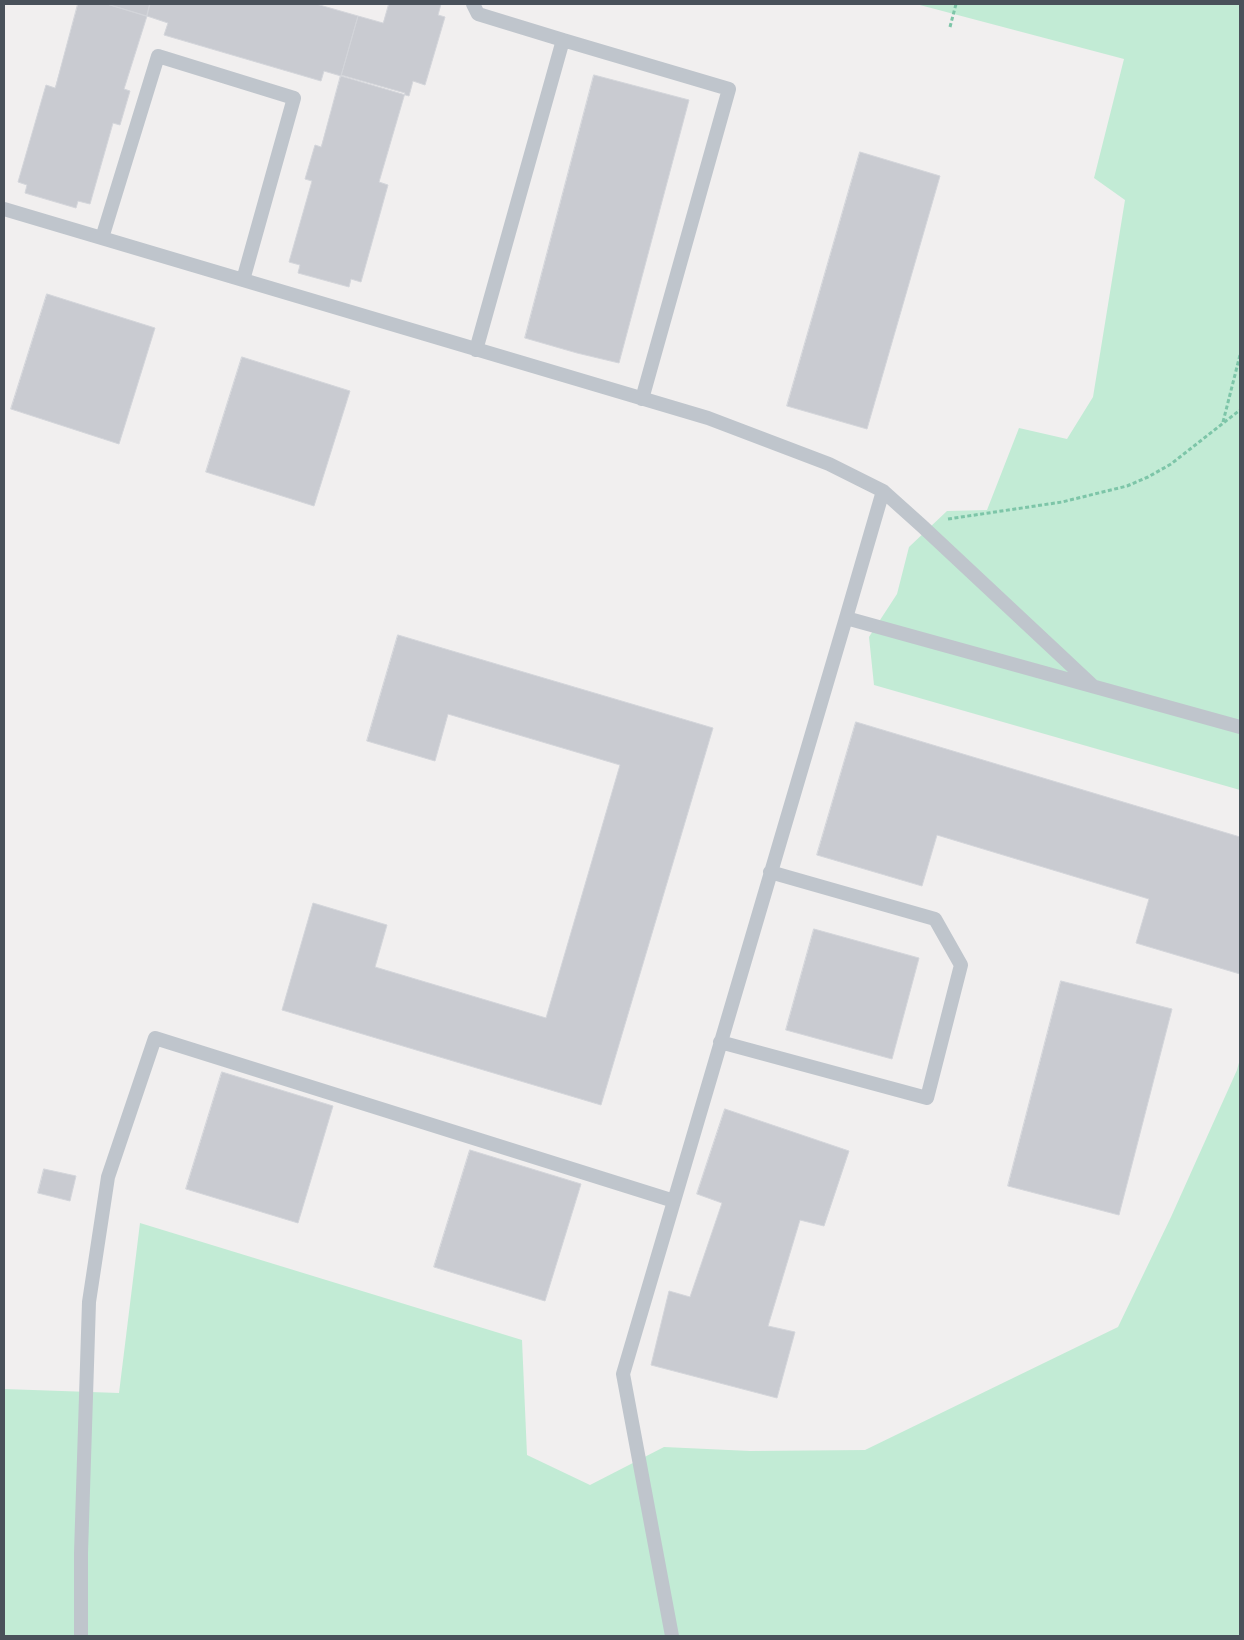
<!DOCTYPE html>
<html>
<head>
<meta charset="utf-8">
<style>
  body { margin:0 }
  #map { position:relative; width:1244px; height:1640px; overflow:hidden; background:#f1efef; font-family:Manrope,sans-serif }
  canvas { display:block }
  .frame { position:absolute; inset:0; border:5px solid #49515a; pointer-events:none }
</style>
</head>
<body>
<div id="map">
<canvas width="1244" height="1640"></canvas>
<div class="frame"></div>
</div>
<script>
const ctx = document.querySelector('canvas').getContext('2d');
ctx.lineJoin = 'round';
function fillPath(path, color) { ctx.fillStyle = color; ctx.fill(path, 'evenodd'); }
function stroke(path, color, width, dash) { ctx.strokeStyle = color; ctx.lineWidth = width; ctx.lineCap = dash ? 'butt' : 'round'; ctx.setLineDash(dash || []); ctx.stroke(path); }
const green = new Path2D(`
  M916,4H1240V790L874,685L869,637L897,594L909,547L947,511L987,510L1019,428L1067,439L1093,397L1125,200L1094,178L1124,59Z
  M1240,1059V1636H4V1389L119,1393L140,1223L522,1340L527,1455L590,1485L664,1447L750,1451L865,1450L1118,1327L1171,1217L1237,1070Z`);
const building = new Path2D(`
  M78,4H107L147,16L124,89L130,91L120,125L113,123L90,204L78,201L76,208L25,193L27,185L18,182L46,85L55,88Z
  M107,4H150L147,16Z
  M150,4H316L358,16L341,76L324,71L321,81L164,35L168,23L147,16Z
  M389,4H441L438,15L445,17L425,85L413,81L409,96L341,76L358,16L383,23Z
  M341,75L405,93L379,182L388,185L361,282L351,279L349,287L298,273L300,265L289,262L312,181L305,179L315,145L321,147Z
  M594,75L689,100L619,363L577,353L525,338Z
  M860,152L940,176L867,429L787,406Z
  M47,294L155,328L119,444L11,409Z
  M242,357L350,391L314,506L206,472Z
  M398,635L713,728L601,1105L282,1010L313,903L387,925L375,967L546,1018L620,765L448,714L435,761L367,741Z
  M856,722L1240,837V974L1136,943L1149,899L937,835L922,886L817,855Z
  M814,929L919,958L892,1059L786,1030Z
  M1061,981L1172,1009L1119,1215L1008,1186Z
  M222,1072L333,1106L298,1223L186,1189Z
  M725,1109L849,1151L824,1226L800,1220L768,1326L795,1332L777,1398L651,1365L669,1291L690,1297L722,1203L697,1194Z
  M470,1150L581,1184L545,1301L434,1267Z
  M44,1169L76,1176L70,1201L38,1193Z`);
const path = new Path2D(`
  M950,27L956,4
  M1223,422L1240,355
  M948,519L1062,502L1127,486L1148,477L1171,464L1240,410`);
const lane = new Path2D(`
  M473,4L478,14L563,40L476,350
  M563,40L729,89L642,399
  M4,209L708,418L829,464L883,491L846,618L1240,727
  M102,238L158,56L294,98L243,280
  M883,491L922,526L1092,685
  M720,1042L927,1098L961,965L935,919L770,872
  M81,1636V1553L89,1302L108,1177L155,1038L674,1201
  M672,1636L623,1374L846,618`);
fillPath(green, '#c2ebd5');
fillPath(building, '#c9cbd1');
stroke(building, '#d3d5da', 1);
stroke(path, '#7dc5a8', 3, [4, 2.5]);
stroke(lane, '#bfc5cc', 14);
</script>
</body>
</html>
